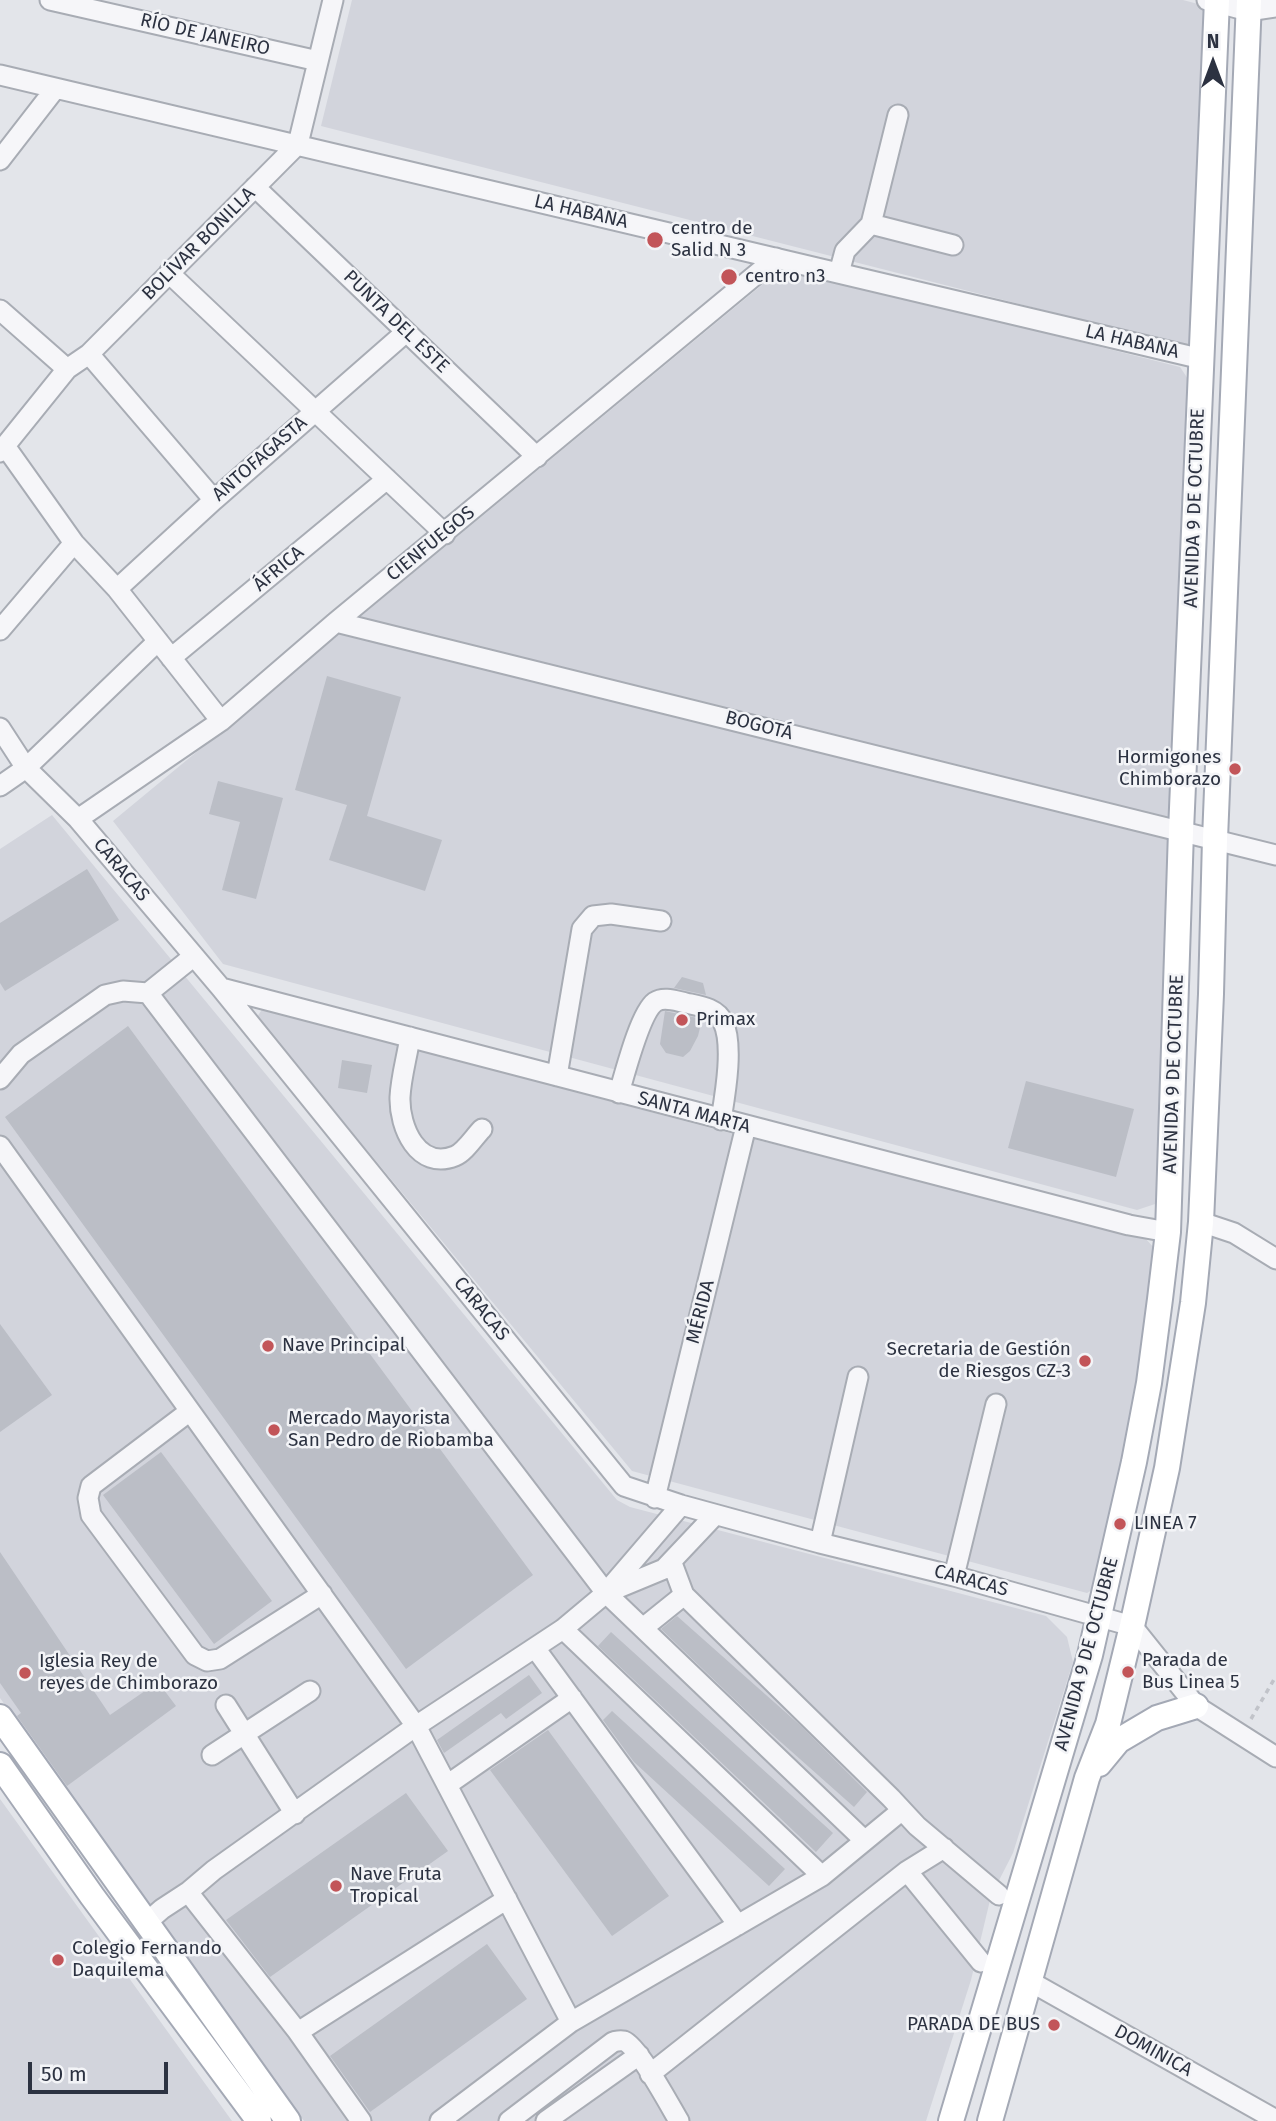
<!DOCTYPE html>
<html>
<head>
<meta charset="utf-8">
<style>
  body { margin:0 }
  #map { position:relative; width:1276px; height:2121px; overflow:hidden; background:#e3e5ea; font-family:"Fira Sans",sans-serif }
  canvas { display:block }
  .north { position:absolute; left:1178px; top:28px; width:70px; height:70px; -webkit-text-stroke:5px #f3f4f7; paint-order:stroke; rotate:0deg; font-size:19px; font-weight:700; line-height:28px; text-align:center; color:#2c3241 }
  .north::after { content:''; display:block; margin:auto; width:24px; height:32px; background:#2c3241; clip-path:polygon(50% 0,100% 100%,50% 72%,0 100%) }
  .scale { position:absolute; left:28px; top:2062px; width:140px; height:32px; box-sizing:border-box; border:4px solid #2c3241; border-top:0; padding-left:9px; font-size:21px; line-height:24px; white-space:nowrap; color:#2c3241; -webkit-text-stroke:5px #f3f4f7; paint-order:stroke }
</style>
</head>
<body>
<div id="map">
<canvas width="1276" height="2121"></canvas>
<div class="north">N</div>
<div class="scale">50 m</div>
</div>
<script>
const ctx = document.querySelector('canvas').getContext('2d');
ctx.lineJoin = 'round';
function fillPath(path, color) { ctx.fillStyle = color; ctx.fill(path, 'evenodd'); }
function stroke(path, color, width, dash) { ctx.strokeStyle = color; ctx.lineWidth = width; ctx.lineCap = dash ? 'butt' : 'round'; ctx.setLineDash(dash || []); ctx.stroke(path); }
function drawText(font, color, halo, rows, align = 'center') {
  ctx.font = font + ' "Fira Sans",sans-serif'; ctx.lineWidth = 5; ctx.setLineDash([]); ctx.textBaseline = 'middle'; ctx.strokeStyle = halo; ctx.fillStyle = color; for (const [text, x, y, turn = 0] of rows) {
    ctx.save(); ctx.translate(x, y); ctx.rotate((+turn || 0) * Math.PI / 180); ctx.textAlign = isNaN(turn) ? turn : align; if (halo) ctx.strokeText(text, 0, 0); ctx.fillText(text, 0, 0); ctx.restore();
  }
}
const built = new Path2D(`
  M352,0H1183L1198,4L1208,13L1191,334L1188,347L321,126Z
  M791,269L1180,367L1188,379L1168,847L1158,1203L1137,1210L223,964L113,821L774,275Z
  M52,815L617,1500L630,1507L1046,1616L1067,1637L1073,1662L1013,1853L991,1896L971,1980L926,2121H304L0,1698V849Z
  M263,1008L718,1130L1145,1238L1156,1250L1124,1475L1099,1586L1087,1593L632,1471L257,1017Z
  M0,1799L232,2121H0Z`);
const building = new Path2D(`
  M327,676L401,697L367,816L442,840L425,891L329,860L347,805L295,790Z
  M218,781L283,798L256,899L222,890L240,822L209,814Z
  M87,869L119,920L5,991L0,983V923Z
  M682,977L703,983L706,995L674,988Z
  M665,1011L702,1019L698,1036L690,1051L683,1057L666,1053L660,1044Z
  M128,1026L533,1575L406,1669L5,1117Z
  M342,1060L372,1065L367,1093L338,1088Z
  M1026,1081L1134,1109L1116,1177L1008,1148Z
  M0,1324L52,1395L0,1432Z
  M161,1452L272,1601L214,1644L103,1495Z
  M0,1552L110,1715L158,1682L176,1706L67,1786L17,1716L21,1713L0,1683Z
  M677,1616L801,1726L867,1792L854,1807L756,1720L661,1629Z
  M611,1632L833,1833L816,1852L598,1646Z
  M529,1675L542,1693L506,1719L501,1713L444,1753L437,1740Z
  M612,1711L785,1869L769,1886L634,1762L603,1720Z
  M548,1730L669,1896L612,1936L490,1770Z
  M406,1793L448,1851L270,1977L226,1920Z
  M487,1944L527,1999L370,2112L330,2056Z`);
const path = new Path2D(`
  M1251,1719L1276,1676`);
const minor = new Path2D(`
  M50,0L318,61
  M1207,0L1248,11L1276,7
  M0,75L1202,359
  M0,160L55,89
  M255,187L537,457
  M871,224L953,245
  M169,273L445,534
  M839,273L845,251L871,224L898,115
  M0,310L67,369
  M89,354L214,500
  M5,446L74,543L117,589L221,721
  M0,452L67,369L89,354L298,144L333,0
  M117,589L214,500L406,332
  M336,622L1276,855
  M0,630L74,543
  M171,658L387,479
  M0,728L26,768L78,819L221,988L624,1486L681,1505L820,1543L954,1576L1132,1626L1196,1706L1276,1757
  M0,786L26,768L158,641
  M78,819L221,721L336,622L776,258
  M221,988L1129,1225L1168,1232
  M148,993L194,956
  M410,1037C407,1057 401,1077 400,1097C399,1127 418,1171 455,1156C465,1152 474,1137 482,1129
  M557,1076L582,929L593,916L611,914L661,921
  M0,1079L21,1054L105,995L123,991L148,993L606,1593L864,1840
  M619,1093C625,1073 640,1013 655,1002C664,996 676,1001 686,1003C700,1006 717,1008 723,1022C734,1045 725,1095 721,1120
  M0,1146L416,1726L571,2022
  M1201,1222L1234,1233L1276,1259
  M190,1411L91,1486L88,1498L91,1515L195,1655L207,1661L220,1659L322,1594
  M655,1498L746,1126
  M820,1543L858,1377
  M672,1563L684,1595L891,1798L917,1826L999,1895
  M954,1576L996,1404
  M609,1589L681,1505
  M643,1628L684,1595
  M563,1629L822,1876
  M535,1648L738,1925
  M226,1705L295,1814
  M212,1755L310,1691
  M447,1785L572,1698
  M907,1871L981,1962
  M507,1899L298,2032L188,1892L214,1870L416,1726L563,1629L606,1593L664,1569L715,1515
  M146,1923L162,1909L188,1892
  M1031,1982L1276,2120
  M298,2032L361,2121
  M650,2074L907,1871L944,1848
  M440,2121L571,2022L822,1876L901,1811
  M509,2121L613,2042C618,2041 619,2040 624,2041C638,2046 670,2106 679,2121
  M546,2121L639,2055`);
const major = new Path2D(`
  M0,1717L288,2121
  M1099,1764L1118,1741L1157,1718L1196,1706
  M0,1765L92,1896L259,2121
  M951,2121L1090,1655L1134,1462L1149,1383L1160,1299L1168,1232L1181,831L1217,0
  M990,2121L1087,1778L1108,1724L1132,1626L1167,1468L1193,1303L1201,1222L1211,994L1215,839L1249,0`);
const markers = [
  [655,240,9,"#c25559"],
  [729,277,9,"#c25559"],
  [1235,769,7,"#c25559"],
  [682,1020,7,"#c25559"],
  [268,1346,7,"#c25559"],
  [1085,1361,7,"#c25559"],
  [274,1430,7,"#c25559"],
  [1120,1524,7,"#c25559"],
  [1128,1672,7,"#c25559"],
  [25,1673,7,"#c25559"],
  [336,1886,7,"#c25559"],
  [58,1960,7,"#c25559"],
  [1054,2025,7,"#c25559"]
];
const streetNames = [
  ["RÍO DE JANEIRO",205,35,13],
  ["LA HABANA",581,212,13],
  ["BOLÍVAR BONILLA",199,244,-45],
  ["PUNTA DEL ESTE",396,322,44],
  ["LA HABANA",1132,342,13],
  ["ANTOFAGASTA",260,459,-41],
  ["AVENIDA 9 DE OCTUBRE",1195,508,-88],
  ["CIENFUEGOS",431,544,-39],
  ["ÁFRICA",279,569,-40],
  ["BOGOTÁ",759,726,14],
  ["CARACAS",121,870,50],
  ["AVENIDA 9 DE OCTUBRE",1174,1074,-88],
  ["SANTA MARTA",694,1113,15],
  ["CARACAS",481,1309,51],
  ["MÉRIDA",701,1312,-76],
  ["CARACAS",971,1581,15],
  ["AVENIDA 9 DE OCTUBRE",1087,1654,-75],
  ["DOMINICA",1153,2051,29]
];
const poiNames = [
  ["centro de",671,229],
  ["Salid N 3",671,251],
  ["centro n3",745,277],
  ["Hormigones",1221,758,"right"],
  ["Chimborazo",1221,780,"right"],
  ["Primax",696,1020],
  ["Nave Principal",282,1346],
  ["Secretaria de Gestión",1071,1350,"right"],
  ["de Riesgos CZ-3",1071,1372,"right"],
  ["Mercado Mayorista",288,1419],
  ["San Pedro de Riobamba",288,1441],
  ["LINEA 7",1134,1524],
  ["Parada de",1142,1661],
  ["Bus Linea 5",1142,1683],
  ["Iglesia Rey de",39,1662],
  ["reyes de Chimborazo",39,1684],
  ["Nave Fruta",350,1875],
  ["Tropical",350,1897],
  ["Colegio Fernando",72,1949],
  ["Daquilema",72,1971],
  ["PARADA DE BUS",1040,2025,"right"]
];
fillPath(built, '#d2d4dc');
fillPath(building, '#bbbec6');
stroke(minor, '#a8acb4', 23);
stroke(major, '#a4a9b5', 28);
stroke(path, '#c1c3c9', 3.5, [5, 5]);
stroke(minor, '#f6f6f9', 19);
stroke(major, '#fff', 24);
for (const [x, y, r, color] of markers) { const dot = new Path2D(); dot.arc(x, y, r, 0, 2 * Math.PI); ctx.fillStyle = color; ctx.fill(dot); stroke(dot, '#f3f4f7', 2.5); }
drawText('19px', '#2c3241', '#f3f4f7', streetNames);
drawText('19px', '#2c3241', '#f3f4f7', poiNames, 'left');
</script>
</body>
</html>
